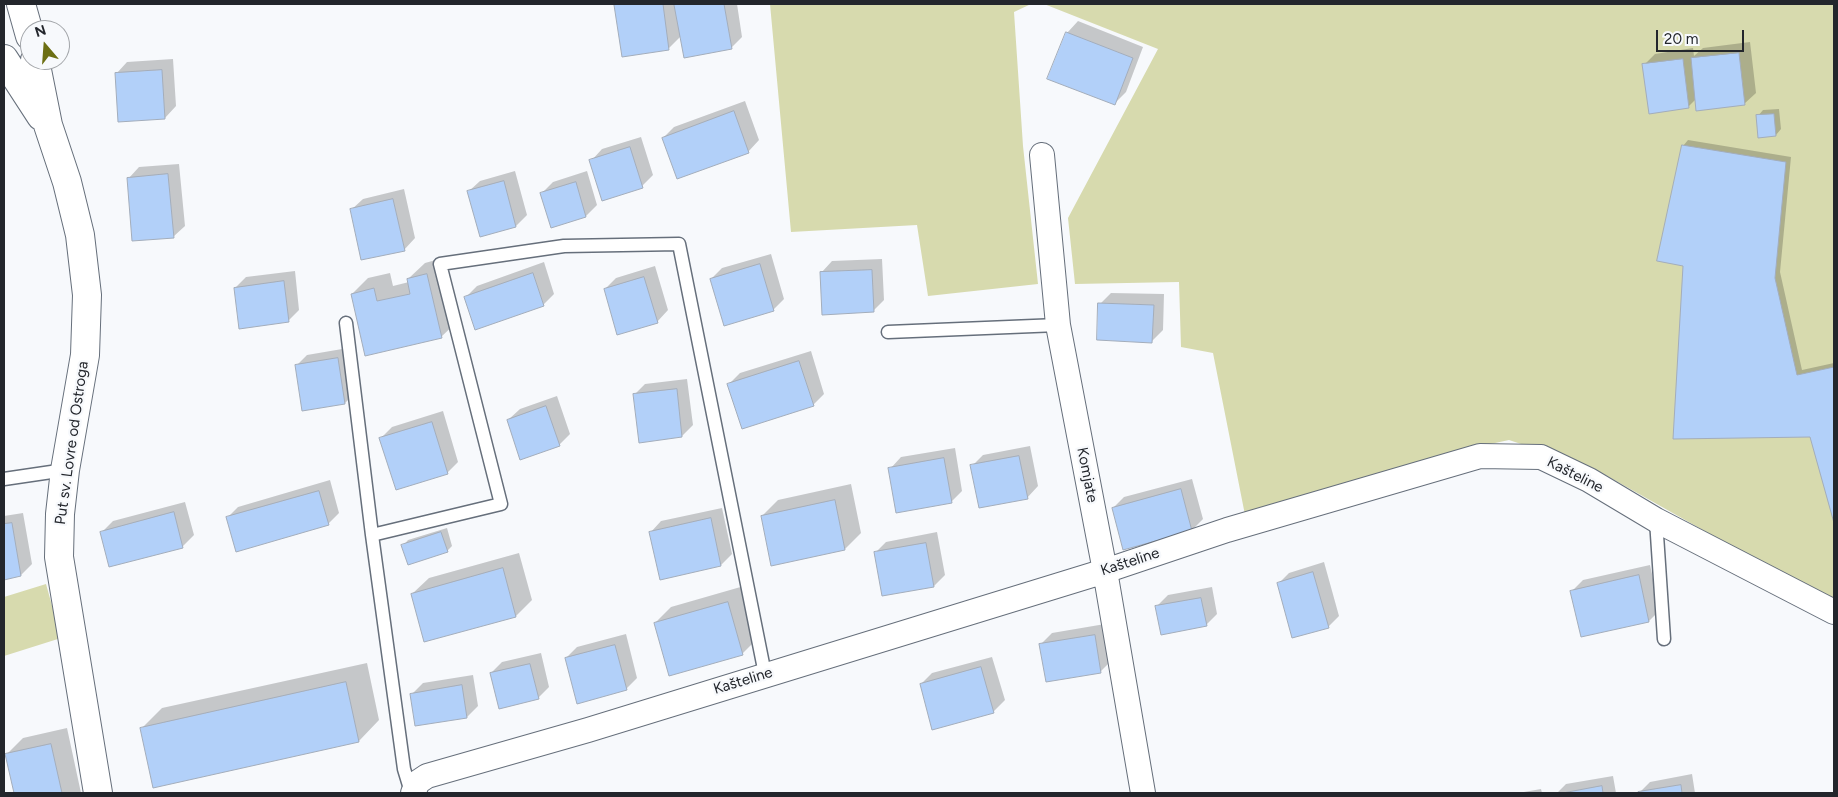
<!DOCTYPE html>
<html>
<head>
<meta charset="utf-8">
<style>
  body { margin:0 }
  #map { position:relative; width:1838px; height:797px; overflow:hidden; background:#f7f9fc; font-family:Figtree,sans-serif }
  canvas { display:block }
  .frame { position:absolute; inset:0; border:5px solid #23262c; pointer-events:none }
  .north { position:absolute; left:20px; top:20px; width:50px; height:50px; box-sizing:border-box; background:#f7f9fc; border:1px solid #a2a5a9; border-radius:50%; rotate:342deg; font-size:14px; font-weight:700; line-height:20px; text-align:center; color:#23262c }
  .north::after { content:''; display:block; margin:auto; width:18px; height:22px; background:#6c6f13; clip-path:polygon(50% 0,100% 100%,50% 72%,0 100%) }
  .scale { position:absolute; left:1656px; top:30px; width:88px; height:22px; box-sizing:border-box; border:2px solid #23262c; border-top:0; padding-left:6px; font-size:15px; line-height:18px; white-space:nowrap; color:#23262c; -webkit-text-stroke:4px #f7f9fc; paint-order:stroke }
</style>
</head>
<body>
<div id="map">
<canvas width="1838" height="797"></canvas>
<div class="frame"></div>
<div class="north">N</div>
<div class="scale">20 m</div>
</div>
<script>
const ctx = document.querySelector('canvas').getContext('2d');
ctx.lineJoin = 'round';
function fillPath(path, color) { ctx.fillStyle = color; ctx.fill(path, 'evenodd'); }
function stroke(path, color, width, dash) { ctx.strokeStyle = color; ctx.lineWidth = width; ctx.lineCap = dash ? 'butt' : 'round'; ctx.setLineDash(dash || []); ctx.stroke(path); }
function drawText(font, color, halo, rows, align = 'center') {
  ctx.font = font + ' Figtree,sans-serif'; ctx.lineWidth = 4.5; ctx.setLineDash([]); ctx.textBaseline = 'middle'; ctx.strokeStyle = halo; ctx.fillStyle = color; for (const [text, x, y, turn = 0] of rows) {
    ctx.save(); ctx.translate(x, y); ctx.rotate((+turn || 0) * Math.PI / 180); ctx.textAlign = isNaN(turn) ? turn : align; if (halo) ctx.strokeText(text, 0, 0); ctx.fillText(text, 0, 0); ctx.restore();
  }
}
const green = new Path2D(`
  M770,4H1031L1014,12L1023,146L1038,284L928,296L917,225L791,232Z
  M1044,4H1834V604L1593,468L1509,440L1458,451L1245,515L1213,353L1181,347L1179,282L1075,284L1068,218L1158,49Z
  M46,584L61,638L4,656V597Z`);
const shadow = new Path2D(`
  M618,4H675V6L677,4H737L742,37L731,48L681,36L668,49L616,6Z
  M1078,21L1143,47L1126,92L1115,103L1067,33Z
  M1750,42L1756,93L1744,104L1696,99L1688,107L1644,65L1655,54L1693,48L1694,56L1703,48Z
  M173,59L176,106L165,118L116,74L127,62Z
  M745,101L759,140L748,152L663,138L674,127Z
  M1779,109L1781,129L1776,135L1758,116L1763,110Z
  M641,137L653,175L642,186L591,161L602,149Z
  M1688,140L1791,157L1780,272L1802,370L1834,363V519L1811,436L1684,265L1683,146Z
  M179,164L185,226L173,237L128,179L139,167Z
  M515,171L527,215L516,226L481,236L468,192L480,181Z
  M587,171L597,205L586,216L552,226L542,193L553,182Z
  M404,189L415,238L404,250L351,210L363,199Z
  M771,254L784,299L773,310L711,279L722,268Z
  M443,258L458,321L441,337L352,294L368,278L390,273L393,286L409,282L408,279L425,263Z
  M882,259L884,300L873,311L821,273L832,261Z
  M544,262L554,294L543,305L466,297L477,286Z
  M655,266L668,310L657,322L605,289L616,278Z
  M295,271L299,310L288,321L235,288L246,277Z
  M1111,293L1164,294L1163,330L1152,341L1100,304Z
  M348,348L356,392L345,403L296,366L307,355Z
  M811,351L824,394L813,405L729,384L740,373Z
  M687,379L693,425L682,436L634,395L645,384Z
  M557,396L570,434L559,445L508,420L520,409Z
  M443,411L458,462L447,473L381,438L392,427Z
  M1030,446L1038,486L1027,498L972,466L983,455Z
  M955,448L962,491L951,502L890,469L901,457Z
  M1192,479L1203,519L1192,530L1113,508L1124,497Z
  M330,480L339,513L328,524L227,518L238,507Z
  M851,484L861,533L845,549L762,516L778,500Z
  M185,502L194,535L183,546L110,566L102,532L113,521Z
  M722,508L732,554L721,565L650,533L661,521Z
  M23,513L32,564L21,575L4,578V516Z
  M447,528L452,546L447,551L403,546L408,540Z
  M937,532L945,575L934,586L875,553L886,542Z
  M519,553L532,600L516,616L412,594L429,578Z
  M1324,562L1339,616L1328,627L1278,584L1289,573Z
  M1650,565L1660,610L1649,621L1572,591L1583,580Z
  M744,586L758,638L742,654L655,623L671,607Z
  M1212,587L1217,614L1206,625L1157,606L1168,595Z
  M1105,624L1111,661L1100,672L1041,644L1052,633Z
  M626,634L637,678L626,689L566,658L577,647Z
  M541,653L549,687L538,698L491,673L502,662Z
  M992,657L1005,700L993,712L921,684L932,673Z
  M367,663L379,720L359,741L154,786L141,729L162,708Z
  M473,675L478,706L467,717L412,694L423,683Z
  M67,728L81,793H15L7,754L23,738Z
  M1692,774L1695,793H1639L1650,782Z
  M1613,776L1616,793H1557L1566,784Z
  M1541,789L1542,793H1518Z`);
const building = new Path2D(`
  M626,4H663L669,50L622,57L614,5Z
  M681,4H724L732,49L684,58L674,5Z
  M1066,32L1133,58L1115,105L1047,79Z
  M1739,53L1745,105L1696,111L1691,58Z
  M1683,59L1689,108L1649,114L1642,64Z
  M162,70L165,119L118,122L115,73Z
  M734,111L749,153L677,179L662,138Z
  M1774,114L1776,136L1758,138L1756,115Z
  M1682,145L1786,162L1775,278L1797,375L1834,367V523L1810,437L1673,439L1683,266L1657,261Z
  M630,147L643,188L602,201L589,160Z
  M168,174L174,238L132,241L127,178Z
  M504,181L516,227L480,237L467,191Z
  M576,182L586,217L551,228L540,193Z
  M393,199L405,251L361,260L350,209Z
  M760,264L774,311L724,326L710,279Z
  M872,270L874,312L822,315L820,272Z
  M533,273L544,306L475,330L464,297Z
  M427,274L442,338L365,356L351,294L374,288L377,301L410,294L407,279Z
  M644,277L658,323L617,335L604,289Z
  M284,281L289,322L239,329L234,288Z
  M1098,303L1154,305L1152,343L1097,340Z
  M338,358L345,404L302,411L295,365Z
  M799,361L814,406L742,429L727,384Z
  M677,389L682,437L639,443L633,394Z
  M546,406L560,446L520,460L507,420Z
  M432,422L448,474L396,490L379,438Z
  M1019,456L1028,499L979,508L970,465Z
  M944,458L952,503L896,513L888,468Z
  M1181,489L1192,531L1123,550L1112,508Z
  M319,491L329,525L236,552L226,517Z
  M835,500L845,550L771,566L761,516Z
  M174,512L183,548L109,567L100,532Z
  M711,518L721,566L660,580L649,532Z
  M12,523L21,576L4,580V524Z
  M441,532L448,552L408,565L401,545Z
  M926,543L934,587L882,596L874,552Z
  M503,568L516,617L424,642L411,594Z
  M1313,572L1329,628L1292,638L1277,583Z
  M1639,575L1649,622L1581,637L1570,591Z
  M1201,598L1207,626L1161,635L1155,606Z
  M728,602L743,655L669,676L654,623Z
  M1095,635L1101,673L1046,682L1039,644Z
  M615,645L627,690L577,704L565,658Z
  M530,664L539,699L499,709L490,673Z
  M981,667L994,713L932,730L920,684Z
  M346,682L359,742L153,788L140,728Z
  M462,685L467,718L415,726L410,694Z
  M51,744L62,793H14L5,754Z
  M1681,785L1682,793H1638V792Z
  M1602,786L1603,793H1563Z`);
const service = new Path2D(`
  M346,323L372,535
  M888,332L1058,325
  M4,479L65,470
  M1656,520L1664,639
  M411,792L404,769L372,535L501,504L440,264L564,246L679,244L765,674`);
const minor = new Path2D(`
  M1042,155L1058,325L1105,571L1143,793
  M413,793L418,782L427,776L588,730L1105,571L1227,530L1480,456L1541,457L1589,480L1656,520L1834,612`);
const tertiary = new Path2D(`
  M21,4L30,36
  M4,59L41,116
  M35,60L48,125L67,182L80,235L87,295L85,355L65,470L60,514L59,557L98,793`);
const streetNames = [
  ["Put sv. Lovre od Ostroga",72,443,-82],
  ["Komjate",1087,475,79],
  ["Kašteline",1575,475,27],
  ["Kašteline",1130,562,-18],
  ["Kašteline",743,681,-17]
];
fillPath(green, '#d7daae');
fillPath(shadow, '#0003');
fillPath(building, '#b2d0f9');
stroke(building, '#a3adbb', 1);
stroke(service, '#666f7b', 15);
stroke(minor, '#666f7b', 26);
stroke(tertiary, '#666f7b', 30);
stroke(service, '#fff', 12);
stroke(minor, '#fff', 24);
stroke(tertiary, '#fff', 28);
drawText('15px', '#23262c', '#f7f9fc', streetNames);
</script>
</body>
</html>
